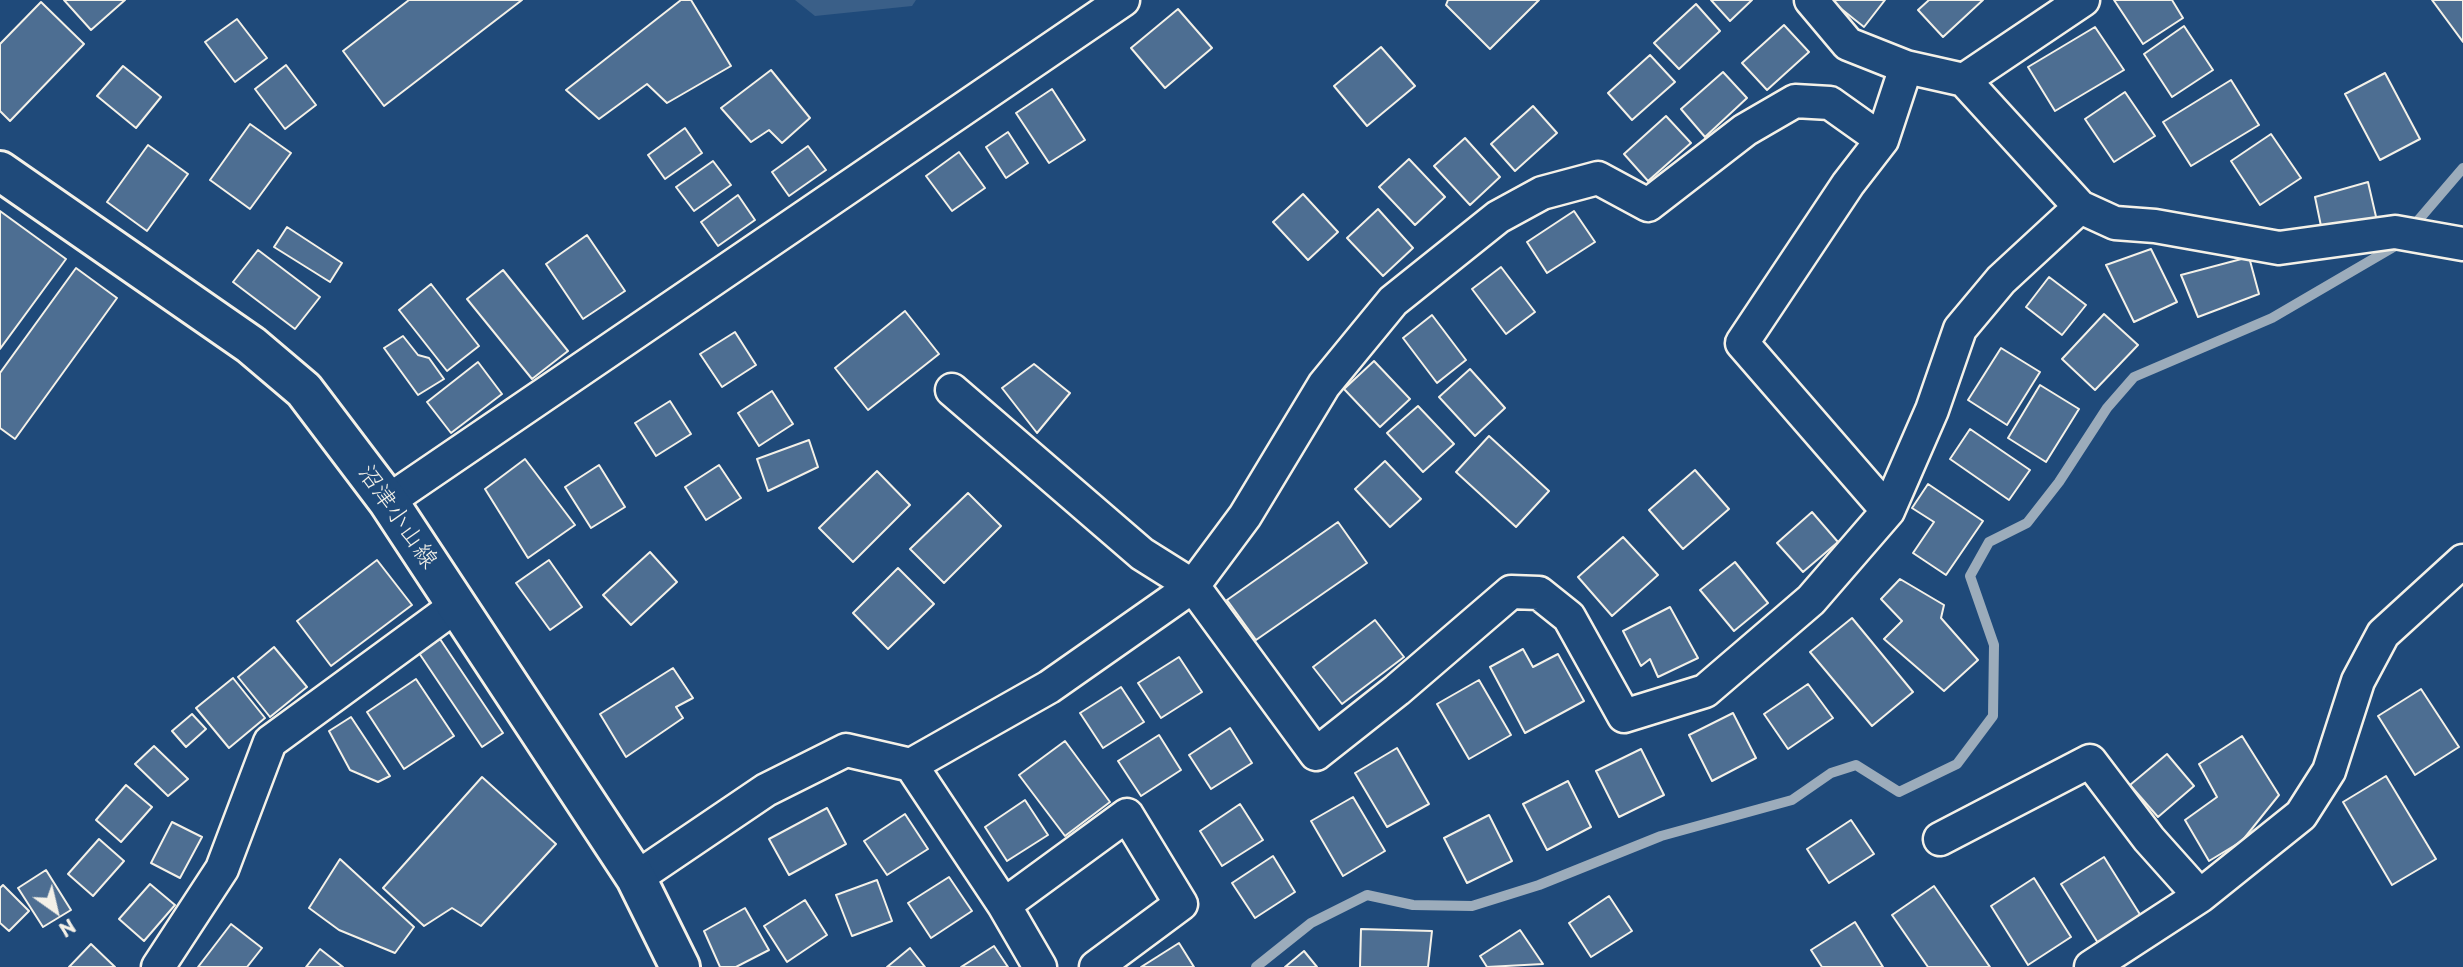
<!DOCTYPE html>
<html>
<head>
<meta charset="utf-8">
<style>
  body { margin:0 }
  #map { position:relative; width:2463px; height:967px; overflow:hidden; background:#1f4a7a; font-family:"Playpen Sans",sans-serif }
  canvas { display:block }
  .north { position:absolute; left:21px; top:876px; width:70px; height:70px; -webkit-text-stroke:5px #1f4a7a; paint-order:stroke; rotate:146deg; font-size:19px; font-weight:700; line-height:28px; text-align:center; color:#f4f1e8 }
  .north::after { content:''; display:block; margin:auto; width:24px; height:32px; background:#f4f1e8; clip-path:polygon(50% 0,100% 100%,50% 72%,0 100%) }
</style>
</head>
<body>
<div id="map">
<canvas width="2463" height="967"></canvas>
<div class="north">N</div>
</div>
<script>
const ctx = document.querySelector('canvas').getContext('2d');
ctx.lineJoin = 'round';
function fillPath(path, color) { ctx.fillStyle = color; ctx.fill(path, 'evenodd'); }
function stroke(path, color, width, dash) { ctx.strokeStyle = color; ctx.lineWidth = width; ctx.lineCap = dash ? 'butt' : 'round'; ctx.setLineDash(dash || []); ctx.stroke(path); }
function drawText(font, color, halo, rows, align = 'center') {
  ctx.font = font + ' "Playpen Sans","Klee One",sans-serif'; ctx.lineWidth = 5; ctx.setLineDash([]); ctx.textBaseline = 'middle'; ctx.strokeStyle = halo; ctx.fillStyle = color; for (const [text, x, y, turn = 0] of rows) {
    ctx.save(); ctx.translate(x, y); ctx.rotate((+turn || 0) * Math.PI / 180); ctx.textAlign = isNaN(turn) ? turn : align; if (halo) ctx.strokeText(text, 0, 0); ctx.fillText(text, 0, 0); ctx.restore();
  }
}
const green = new Path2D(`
  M795,0H916L912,6L815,16Z`);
const stream = new Path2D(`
  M1256,967L1311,923L1367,895L1413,905L1472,906L1539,885L1661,836L1792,800L1831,773L1856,765L1899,792L1957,764L1993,716L1994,645L1970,576L1989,542L2027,523L2059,482L2107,408L2134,377L2272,318L2397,245L2463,168`);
const building = new Path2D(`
  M64,0H125L91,30Z
  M409,0H522L384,106L343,51Z
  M681,0H691L731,66L667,103L647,84L599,119L566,90Z
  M1448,0H1539L1490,49L1446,5Z
  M1711,0H1752L1730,21Z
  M1830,0H1885L1864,27Z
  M1929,0H1983L1943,37L1918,10Z
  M2114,0H2172L2183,18L2143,44Z
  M2432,0H2463V42Z
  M41,2L84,44L10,121L0,111V44Z
  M1696,4L1720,31L1679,69L1654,43Z
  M1178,9L1212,48L1165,88L1131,48Z
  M237,19L267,58L235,82L205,42Z
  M1784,25L1809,52L1767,90L1742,63Z
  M2184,26L2213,70L2172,97L2144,54Z
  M2095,27L2124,70L2055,111L2028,67Z
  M1381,47L1415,86L1367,126L1334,86Z
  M1650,55L1675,82L1632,120L1608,93Z
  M286,65L316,105L285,129L255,89Z
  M123,66L161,97L136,128L97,96Z
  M771,70L810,118L782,143L769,130L751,142L721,108Z
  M1723,72L1747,98L1705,137L1681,109Z
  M2385,73L2420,139L2380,160L2345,94Z
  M2231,80L2259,125L2191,166L2163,122Z
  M1052,89L1085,140L1049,163L1016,113Z
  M2125,92L2155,136L2114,162L2085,119Z
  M1533,106L1557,133L1515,171L1491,144Z
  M1666,116L1691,143L1648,181L1624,154Z
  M250,124L291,153L250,209L210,180Z
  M685,128L702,153L665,179L648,155Z
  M1008,132L1028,163L1006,178L986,147Z
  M2271,134L2301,178L2260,205L2231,161Z
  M1465,138L1500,177L1470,205L1434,166Z
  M148,145L188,174L147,231L107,202Z
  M808,146L826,170L789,196L772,172Z
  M959,152L985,188L952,211L926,176Z
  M1409,159L1445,197L1415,225L1379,187Z
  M713,161L731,185L694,211L676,187Z
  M2368,182L2377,221L2321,226L2315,197Z
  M1303,194L1338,232L1308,260L1273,222Z
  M738,195L755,220L718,246L701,222Z
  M1378,209L1413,248L1383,276L1347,238Z
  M0,211L66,259L0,349Z
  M1574,211L1595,242L1547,273L1527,242Z
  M287,227L342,263L330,282L274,247Z
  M587,235L625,291L583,319L546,264Z
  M2151,249L2177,302L2134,322L2106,265Z
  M258,250L320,297L295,329L233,282Z
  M2249,257L2259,294L2198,317L2181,275Z
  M1501,267L1535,312L1506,334L1472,289Z
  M76,268L117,298L15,439L0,428V373Z
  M503,270L568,351L532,379L467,299Z
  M2049,277L2086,305L2062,335L2026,307Z
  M431,284L479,346L447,371L399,310Z
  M905,311L939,354L868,410L835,368Z
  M2104,314L2138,345L2095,390L2062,359Z
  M1432,315L1466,360L1437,383L1403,338Z
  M735,332L756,365L722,387L700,354Z
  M403,336L418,355L429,358L444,379L418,395L384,348Z
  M2001,348L2040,372L2007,425L1968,400Z
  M1374,361L1410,399L1380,427L1344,389Z
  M478,362L502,394L451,433L427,402Z
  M1034,364L1070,393L1037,433L1002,388Z
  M1470,369L1505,408L1475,436L1439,397Z
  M2040,385L2079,409L2046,462L2008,438Z
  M772,391L793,424L759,446L738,413Z
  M670,401L691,434L656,456L635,423Z
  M1418,406L1454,444L1423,472L1387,433Z
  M1970,429L2030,470L2009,500L1950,459Z
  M1489,436L1549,491L1516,527L1456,472Z
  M809,440L818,467L768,491L757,459Z
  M525,459L575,525L528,558L485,489Z
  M1385,461L1421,499L1390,527L1355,489Z
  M599,465L625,507L591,528L565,487Z
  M719,465L741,498L706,520L685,487Z
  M1695,470L1729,509L1683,549L1649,510Z
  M877,471L910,505L853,562L819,528Z
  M1928,484L1983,521L1946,575L1913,553L1934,522L1912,508Z
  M968,493L1001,526L944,583L910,549Z
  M1812,512L1838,542L1803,572L1777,543Z
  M1338,522L1367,563L1256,640L1227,600Z
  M1623,537L1658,575L1612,616L1578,577Z
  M650,552L677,582L631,625L603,595Z
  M377,560L412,605L331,666L297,621Z
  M549,560L582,607L550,630L516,583Z
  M1735,562L1768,603L1734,631L1700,590Z
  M898,568L934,604L888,649L853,613Z
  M1900,579L1944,605L1941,618L1978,660L1944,691L1884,639L1902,621L1881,599Z
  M1670,607L1698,658L1658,677L1650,659L1641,666L1623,631Z
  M1852,618L1913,692L1872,726L1810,652Z
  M1375,620L1404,657L1342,704L1313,667Z
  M440,639L503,733L482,747L419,653Z
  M274,647L307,687L270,717L238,677Z
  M1523,649L1533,667L1558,654L1584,701L1525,733L1490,667Z
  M1179,657L1202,692L1161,718L1138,683Z
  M673,668L693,698L676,707L683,718L626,757L600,714Z
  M233,678L265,718L229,748L196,708Z
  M416,679L454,736L404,769L367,712Z
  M1479,680L1511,735L1469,759L1437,704Z
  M1808,684L1833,718L1788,749L1764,714Z
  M1121,687L1144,722L1103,748L1080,713Z
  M2421,689L2459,747L2415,775L2378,716Z
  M1733,713L1756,758L1712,781L1689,735Z
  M192,714L206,729L186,747L172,731Z
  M351,717L390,776L378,782L350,770L329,731Z
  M1230,728L1252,763L1211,789L1189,755Z
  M1159,735L1181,770L1141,796L1118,761Z
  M2242,736L2279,795L2242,841L2209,861L2185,820L2217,797L2199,764Z
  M1065,741L1110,802L1065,836L1019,775Z
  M154,746L188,779L168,796L135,764Z
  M1397,748L1429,804L1387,827L1355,773Z
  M1641,749L1664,795L1619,817L1596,771Z
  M2167,754L2194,786L2158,817L2130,785Z
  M2386,776L2436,859L2392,885L2343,802Z
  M482,777L556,844L481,926L452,908L424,926L383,888Z
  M1568,781L1591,827L1547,850L1523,804Z
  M126,785L152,807L121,842L96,820Z
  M1353,797L1385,851L1343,876L1311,821Z
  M1025,800L1048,835L1007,861L985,827Z
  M1240,804L1263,840L1222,866L1200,831Z
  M827,808L846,844L789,875L769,839Z
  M905,814L928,849L887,875L864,841Z
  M1489,815L1512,861L1467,883L1444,838Z
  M1851,820L1874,854L1829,883L1807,849Z
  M172,822L202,837L180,878L151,863Z
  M99,839L124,861L93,896L68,874Z
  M1273,856L1295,892L1255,918L1232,883Z
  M2104,857L2141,916L2098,943L2061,884Z
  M340,859L414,927L395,953L339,930L309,908Z
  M46,870L71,910L43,927L18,888Z
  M949,877L972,911L931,938L908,903Z
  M2034,878L2071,937L2028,965L1991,906Z
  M877,880L892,921L852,936L836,895Z
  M150,884L175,905L144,941L119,919Z
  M3,885L29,911L9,931L0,923V888Z
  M1934,886L1990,967H1928L1892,915Z
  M1609,896L1632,931L1591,957L1569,923Z
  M805,900L827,935L787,962L764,926Z
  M745,908L769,950L736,967H720L704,931Z
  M1855,922L1883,967H1822L1811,950Z
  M231,924L262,948L247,967H198Z
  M1361,929L1432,931L1428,967H1360Z
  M1520,930L1543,964L1487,967L1480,956Z
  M1179,943L1194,967H1141Z
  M91,944L115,967H69Z
  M994,946L1008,967H961Z
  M910,948L925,967H887Z
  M320,949L343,967H306Z
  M1304,951L1317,967H1285Z`);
const minor = new Path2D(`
  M1811,0L1848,44L1906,67L1964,80L2080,207L2115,223L2155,226L2279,248L2395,232L2463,244
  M1964,80L2083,0
  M952,390L1142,554L1193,586L1245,516L1324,385L1393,301L1498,217L1542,193L1598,178L1648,205L1745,130L1795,101L1830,103L1882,140
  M388,501L1123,0
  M1888,511L1742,343L1848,184L1882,140L1906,67
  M911,765L1004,905L1040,967
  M1940,839L2090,761L2149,839L2200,896
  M636,878L766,790L846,750L911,765L1049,687L1193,586L1316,754L1397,690L1511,592L1539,593L1569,617L1624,716L1705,691L1811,600L1888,511L1932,410L1960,329L2001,280L2080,207
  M1004,905L1127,815L1181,904L1096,967
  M158,967L222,869L270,742L457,605
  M2091,967L2200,896L2301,815L2329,771L2358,681L2383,634L2463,561`);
const secondary = new Path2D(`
  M0,171L251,345L304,390L388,501L636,878L680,967`);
const streetNames = [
  ["沼津小山線",397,517,55]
];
fillPath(green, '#3a5f88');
stroke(stream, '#9cacbb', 10);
fillPath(building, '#4d6e92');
stroke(building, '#f4f1e8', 2);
stroke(minor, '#f4f1e8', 37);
stroke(secondary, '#f4f1e8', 44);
stroke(minor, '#1f4a7a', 32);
stroke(secondary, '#1f4a7a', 38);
drawText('24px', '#f4f1e8', '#1f4a7a', streetNames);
</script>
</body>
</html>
